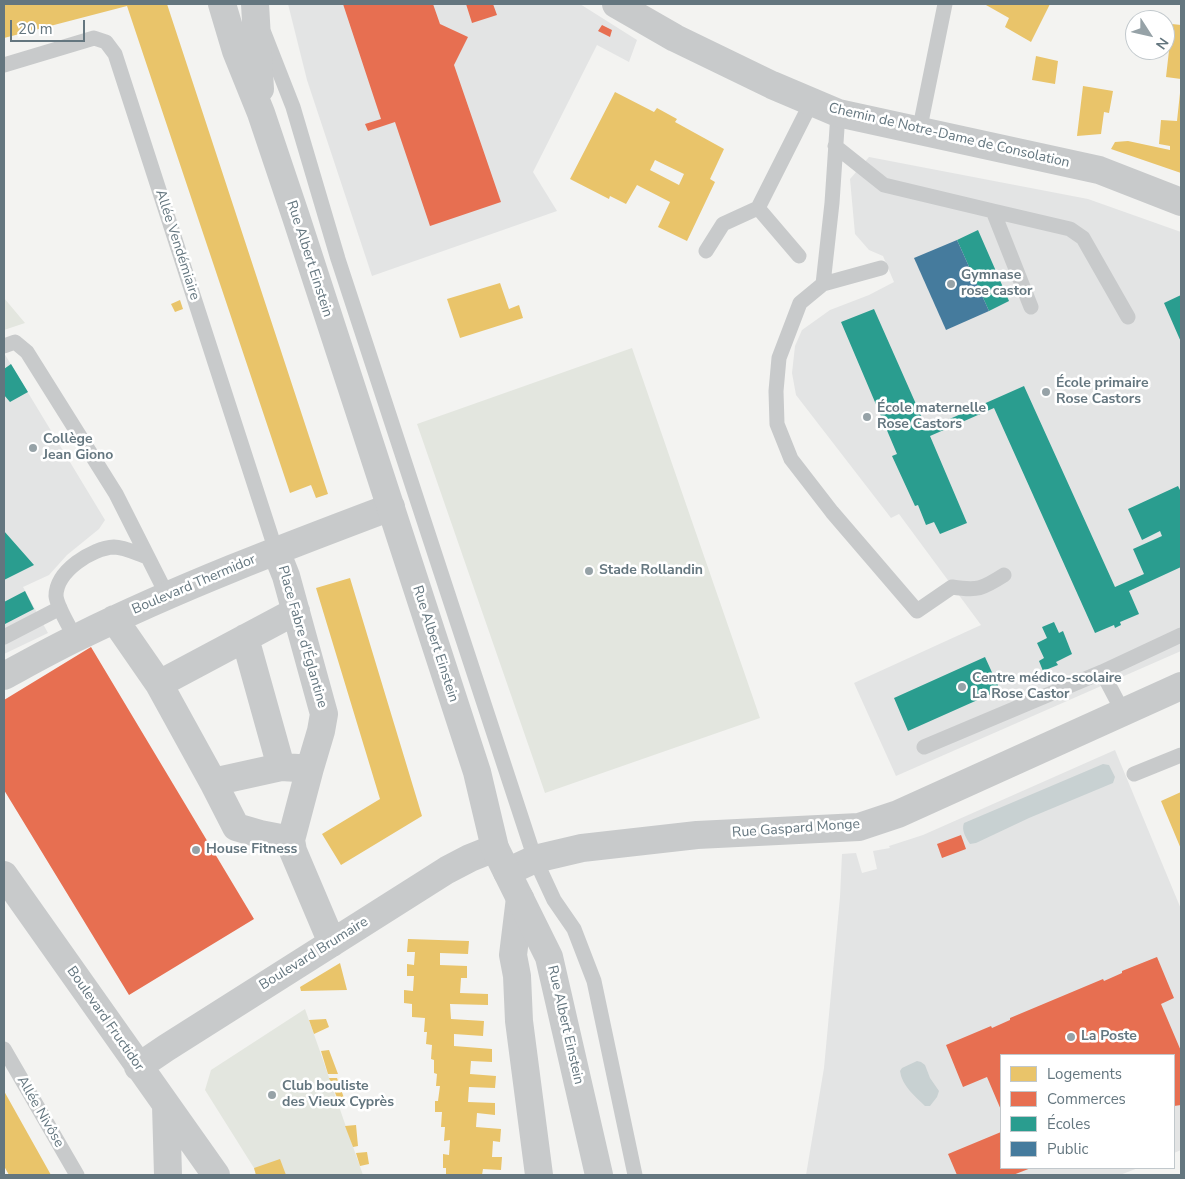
<!DOCTYPE html>
<html>
<head>
<meta charset="utf-8">
<style>
  body { margin:0 }
  #map { position:relative; width:1185px; height:1179px; overflow:hidden; background:#f3f3f1; font-family:"Nunito Sans",sans-serif }
  canvas { display:block }
  .frame { position:absolute; inset:0; border:5px solid #64767f; pointer-events:none }
  .legend { position:absolute; left:1000px; top:1054px; width:175px; height:115px; box-sizing:border-box; background:#fff; border:1px solid #c1c8cc; margin:0; padding:6px 9px; list-style:none; font-size:15px; color:#64767f }
  .legend li { display:flex; align-items:center; gap:10px; height:25px }
  .legend b { width:25px; border:1px solid #c1c8cc }
  .north { position:absolute; left:1125px; top:10px; width:50px; height:50px; box-sizing:border-box; background:#fff; border:1px solid #c1c8cc; border-radius:50%; rotate:125deg; font-size:14px; font-weight:700; line-height:20px; text-align:center; color:#64767f }
  .north::after { content:''; display:block; margin:auto; width:18px; height:22px; background:#96a2a7; clip-path:polygon(50% 0,100% 100%,50% 72%,0 100%) }
  .scale { position:absolute; left:10px; top:20px; width:75px; height:22px; box-sizing:border-box; border:2px solid #64767f; border-top:0; padding-left:6px; font-size:15px; line-height:18px; white-space:nowrap; color:#64767f; -webkit-text-stroke:4px #fff; paint-order:stroke }
</style>
</head>
<body>
<div id="map">
<canvas width="1185" height="1179"></canvas>
<div class="frame"></div>
<ul class="legend">
<li><b style="height:14px;background:#e9c46a"></b>Logements</li>
<li><b style="height:14px;background:#e76f51"></b>Commerces</li>
<li><b style="height:14px;background:#2a9d8f"></b>Écoles</li>
<li><b style="height:14px;background:#457b9d"></b>Public</li>
</ul>
<div class="north">N</div>
<div class="scale">20 m</div>
</div>
<script>
const ctx = document.querySelector('canvas').getContext('2d');
ctx.lineJoin = 'round';
function fillPath(path, color) { ctx.fillStyle = color; ctx.fill(path, 'evenodd'); }
function stroke(path, color, width, dash) { ctx.strokeStyle = color; ctx.lineWidth = width; ctx.lineCap = dash ? 'butt' : 'round'; ctx.setLineDash(dash || []); ctx.stroke(path); }
function drawText(font, color, halo, rows, align = 'center') {
  ctx.font = font + ' "Nunito Sans",sans-serif'; ctx.lineWidth = 5; ctx.setLineDash([]); ctx.textBaseline = 'middle'; ctx.strokeStyle = halo; ctx.fillStyle = color; for (const [text, x, y, turn = 0] of rows) {
    ctx.save(); ctx.translate(x, y); ctx.rotate((+turn || 0) * Math.PI / 180); ctx.textAlign = isNaN(turn) ? turn : align; if (halo) ctx.strokeText(text, 0, 0); ctx.fillText(text, 0, 0); ctx.restore();
  }
}
const built = new Path2D(`
  M288,4H580L637,40L629,62L597,45L533,172L557,211L372,276L307,80Z
  M869,157L1088,199L1181,232V651L896,776L854,683L981,625L899,514L891,518L796,395L792,373L795,346L802,330L830,310L869,295L894,282L883,256L869,250L855,234L850,179Z
  M4,353L105,520L99,529L67,555L49,575L23,587L48,633L4,654Z
  M1115,750L1181,909V1150L1174,1153V1055H1001V1168H1138L1120,1175H806L824,1068L840,897L842,854L856,853L862,873L877,869L873,851L890,848L889,846L923,835Z`);
const green = new Path2D(`
  M4,298L25,323L4,330Z
  M632,348L760,718L545,793L417,424Z
  M305,1009C325,1064 343,1120 363,1175H256L254,1168L205,1090L211,1070Z`);
const water = new Path2D(`
  M1103,764L1109,765L1115,777L1113,783L1029,818L976,843L970,844C966,838 961,830 964,823Z
  M917,1061L921,1062L925,1065L930,1078L939,1091L937,1097L930,1106H925C915,1096 902,1086 900,1071L902,1068Z`);
const homes = new Path2D(`
  M4,4H167L328,494L316,498L311,485L290,493L127,6L4,38Z
  M987,4H1050L1031,42L1005,27L1009,18L986,5Z
  M1172,24L1181,25V79L1166,77Z
  M1036,56L1058,61L1055,84L1032,80Z
  M1083,86L1113,91L1109,113L1104,112L1101,134L1077,136Z
  M615,92L654,112L657,108L677,119L675,122L724,149L710,179L715,182L687,241L658,227L670,202L637,185L626,204L610,196L609,199L570,179ZM655,160L684,174L679,185L650,170Z
  M1180,93L1181,94V173L1111,149L1115,142L1128,141L1170,150V146L1159,144L1161,120L1177,121Z
  M500,283L509,309L519,305L523,318L460,338L447,299Z
  M180,300L183,309L175,312L171,304Z
  M350,578L422,816L341,865L322,834L380,799L316,588Z
  M1181,792V849L1161,801Z
  M408,939L469,941L468,954L440,953V965L467,966V978H461L460,993L488,994V1005L450,1004L451,1019L484,1021L483,1036L454,1034V1046L492,1049V1062L471,1061L470,1074L496,1076L495,1088L469,1087L468,1102L495,1103V1115L477,1113L476,1127L501,1129L500,1142L493,1141L492,1157H502L501,1170L483,1169L482,1175H446V1168H443V1154L449,1155L450,1140L444,1141L445,1127H441L442,1112H435V1101H438L440,1086H436L437,1074L434,1073V1060L431,1059L432,1045L426,1044L427,1032H424L425,1018L412,1017V1004L404,1003V990L413,991L414,976H407V964L414,965L415,952H407Z
  M340,963L347,990L301,991L300,987Z
  M326,1019L329,1027L314,1034L309,1020Z
  M329,1050L338,1074H328L321,1051Z
  M329,1078H337L344,1098L338,1100Z
  M4,1091L51,1175H9L4,1166Z
  M356,1125L358,1146L353,1147L345,1126Z
  M367,1152L369,1164L360,1166L356,1153Z
  M280,1159L286,1175H256L254,1168Z`);
const shops = new Path2D(`
  M343,4H433L440,24L468,37L454,65L501,202L430,226L395,122L368,131L365,124L381,119Z
  M466,4H493L497,15L472,23Z
  M602,25L612,30L610,37L598,31Z
  M91,647L254,919L129,995L4,790V700Z
  M961,835L966,849L942,858L937,844Z
  M1157,957L1174,998L1161,1004L1181,1051V1105L1174,1106V1055H1001V1110L987,1077L963,1087L946,1045L991,1026L992,1028L1010,1020V1018L1103,979L1104,981L1122,973V971Z
  M1001,1132V1168H1031L1013,1175H957L948,1154Z`);
const schools = new Path2D(`
  M978,230L1009,301L989,311L957,240Z
  M1181,295V342L1164,303Z
  M874,309L927,429L1024,386L1115,587L1144,574L1133,549L1162,536L1160,531L1142,540L1128,509L1178,486L1181,492V567L1129,591L1139,614L1120,622L1121,625L1115,628L1114,625L1095,633L994,408L930,436L967,523L940,534L934,522L926,525L918,505L915,506L892,456L897,454L841,322Z
  M11,364L28,392L10,402L4,395V369Z
  M4,531L34,565L4,580Z
  M25,591L34,609L5,624L4,602Z
  M1054,622L1059,633L1063,631L1072,654L1056,662L1058,665L1043,671L1039,661L1044,658L1037,643L1047,638L1042,627Z
  M985,657L1000,690L908,731L894,698Z`);
const public = new Path2D(`
  M957,240L989,311L946,330L914,258Z`);
const service = new Path2D(`
  M264,33L293,107L338,259L535,859L554,900L574,929L594,981L635,1175
  M4,65L94,38L106,42L115,54L276,551
  M838,113L832,203L823,284L800,303L779,358L776,391L777,424L791,459L832,512L917,611L952,587C978,591 982,589 1004,575
  M919,132L945,4
  M835,146L884,185L993,211L1031,307
  M758,208L799,256
  M993,211L1070,229L1083,238L1128,317
  M706,251L723,224L758,208L811,103
  M823,284L881,268
  M4,346L15,342L27,352L116,494L167,595
  M4,637L60,608
  M75,638C70,627 57,607 56,596C56,571 92,548 114,547C124,547 138,554 147,557
  M1123,712L1102,672L1181,635
  M924,747L1102,672
  M1134,774L1181,755
  M4,1049L77,1175`);
const minor = new Path2D(`
  M276,551L286,576L324,714L321,731L310,768L291,840L293,851L332,943
  M114,619L159,684L213,782L236,827L260,834L291,840
  M245,638L281,767
  M4,676C28,663 53,649 78,637C179,587 285,547 391,507
  M159,684L296,611
  M213,782L281,767L298,768
  M507,872L535,859L582,848L697,835L859,827L898,814L1181,686
  M4,875L216,1175
  M520,898L513,955L517,976L519,1021L539,1175
  M138,1067L166,1048L447,870L470,858L495,848
  M166,1105L168,1175`);
const tertiary = new Path2D(`
  M222,4L236,51L261,113L296,217L477,772L495,848L549,957L599,1175
  M255,4L260,89
  M616,4L675,38L772,85L838,113L1099,170L1181,202`);
const markers = [
  [951,284,5,"#96a2a7"],
  [1046,392,5,"#96a2a7"],
  [867,417,5,"#96a2a7"],
  [33,448,5,"#96a2a7"],
  [589,571,5,"#96a2a7"],
  [962,687,5,"#96a2a7"],
  [196,850,5,"#96a2a7"],
  [1071,1037,5,"#96a2a7"],
  [272,1095,5,"#96a2a7"]
];
const streetNames = [
  ["Chemin de Notre-Dame de Consolation",949,136,13],
  ["Allée Vendémiaire",177,245,72],
  ["Rue Albert Einstein",309,259,72],
  ["Boulevard Thermidor",194,585,-23],
  ["Place Fabre d'Églantine",302,637,74],
  ["Rue Albert Einstein",435,644,72],
  ["Rue Gaspard Monge",796,829,-4],
  ["Boulevard Brumaire",314,954,-32],
  ["Boulevard Fructidor",105,1019,55],
  ["Rue Albert Einstein",565,1025,77],
  ["Allée Nivôse",40,1112,60]
];
const poiNames = [
  ["Gymnase",961,276],
  ["rose castor",961,292],
  ["École primaire",1056,384],
  ["Rose Castors",1056,400],
  ["École maternelle",877,409],
  ["Rose Castors",877,425],
  ["Collège",43,440],
  ["Jean Giono",43,456],
  ["Stade Rollandin",599,571],
  ["Centre médico-scolaire",972,679],
  ["La Rose Castor",972,695],
  ["House Fitness",206,850],
  ["La Poste",1081,1037],
  ["Club bouliste",282,1087],
  ["des Vieux Cyprès",282,1103]
];
fillPath(built, '#e3e4e4');
fillPath(green, '#e3e6df');
fillPath(water, '#c8d1d2');
fillPath(homes, '#e9c46a');
fillPath(shops, '#e76f51');
fillPath(schools, '#2a9d8f');
fillPath(public, '#457b9d');
stroke(service, '#c8cacb', 15);
stroke(minor, '#c8cacb', 28);
stroke(tertiary, '#c8cacb', 28);
for (const [x, y, r, color] of markers) { const dot = new Path2D(); dot.arc(x, y, r, 0, 2 * Math.PI); ctx.fillStyle = color; ctx.fill(dot); stroke(dot, '#fff', 2); }
drawText('14px', '#64767f', '#fff', streetNames);
drawText('bold 14px', '#64767f', '#fff', poiNames, 'left');
</script>
</body>
</html>
